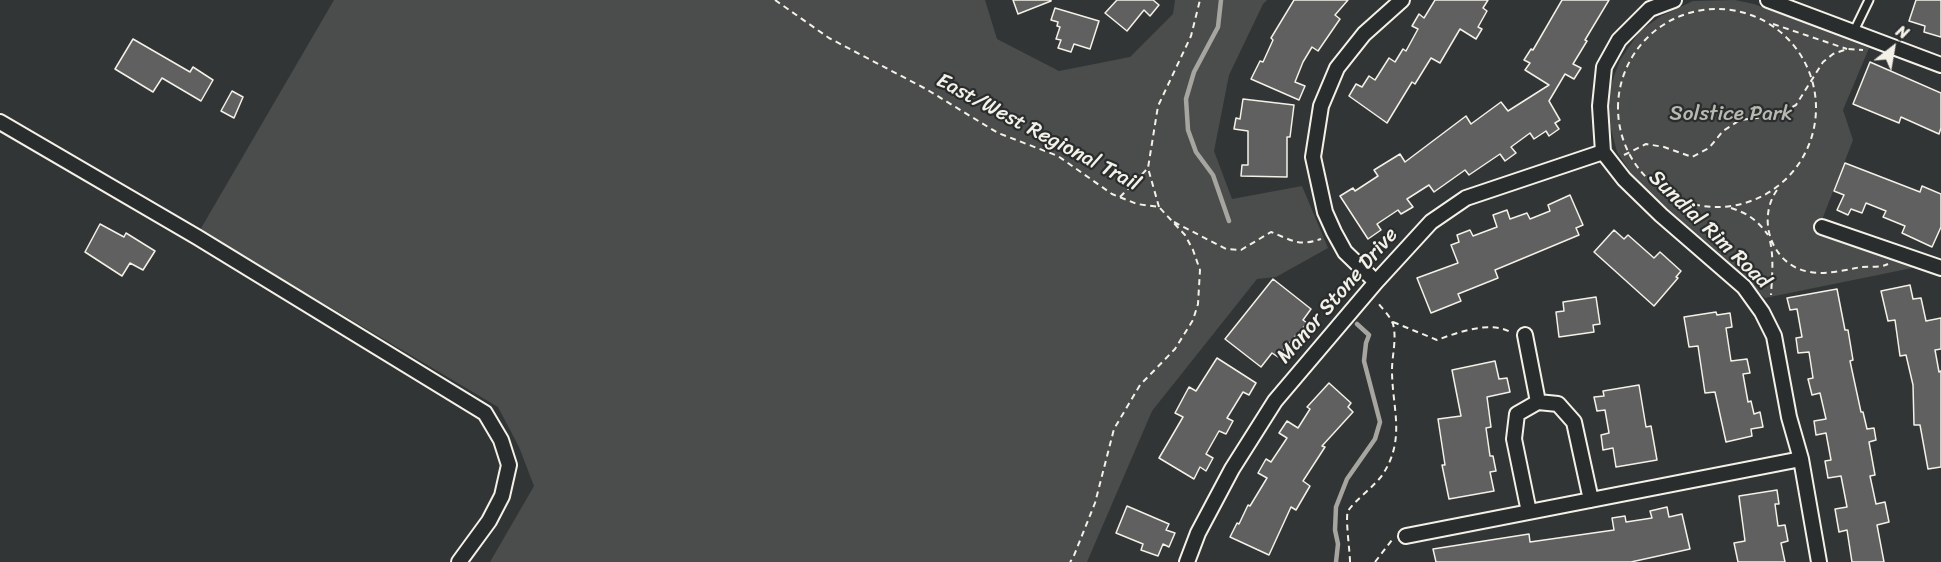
<!DOCTYPE html>
<html>
<head>
<meta charset="utf-8">
<style>
  body { margin:0 }
  #map { position:relative; width:1941px; height:562px; overflow:hidden; background:#323535; font-family:Sriracha,sans-serif }
  canvas { display:block }
  .north { position:absolute; left:1863px; top:18px; width:60px; height:60px; -webkit-text-stroke:4px #2a2d2e; paint-order:stroke; rotate:31deg; font-size:16px; font-weight:700; line-height:24px; text-align:center; color:#f4f1e8 }
  .north::after { content:''; display:block; margin:auto; width:21px; height:27px; background:#f4f1e8; clip-path:polygon(50% 0,100% 100%,50% 72%,0 100%) }
</style>
</head>
<body>
<div id="map">
<canvas width="1941" height="562"></canvas>
<div class="north">N</div>
</div>
<script>
const ctx = document.querySelector('canvas').getContext('2d');
ctx.lineJoin = 'round';
function fillPath(path, color) { ctx.fillStyle = color; ctx.fill(path, 'evenodd'); }
function stroke(path, color, width, dash) { ctx.strokeStyle = color; ctx.lineWidth = width; ctx.lineCap = dash ? 'butt' : 'round'; ctx.setLineDash(dash || []); ctx.stroke(path); }
function drawText(font, color, halo, rows, align = 'center') {
  ctx.font = font + ' Sriracha,sans-serif'; ctx.lineWidth = 4.5; ctx.setLineDash([]); ctx.textBaseline = 'middle'; ctx.strokeStyle = halo; ctx.fillStyle = color; for (const [text, x, y, turn = 0] of rows) {
    ctx.save(); ctx.translate(x, y); ctx.rotate((+turn || 0) * Math.PI / 180); ctx.textAlign = isNaN(turn) ? turn : align; if (halo) ctx.strokeText(text, 0, 0); ctx.fillText(text, 0, 0); ctx.restore();
  }
}
const green = new Path2D(`
  M334,0H985L997,39L1059,71L1130,57L1173,14L1175,0H1267L1263,4L1229,75L1214,151L1232,199L1302,186L1328,248L1276,277L1257,279L1152,411L1087,562H490L534,486L519,447L498,407L200,230Z
  M1735,0L1754,4L1869,48L1843,110L1853,140L1818,230L1922,266L1765,298L1635,179L1617,152L1609,122V90L1620,60L1640,31L1661,16L1693,1Z`);
const stream = new Path2D(`
  M1221,0L1218,27L1194,72L1186,99L1188,130L1196,152L1213,175L1229,221
  M1336,562L1338,544L1335,530L1336,507L1347,479L1375,439L1380,422L1364,361L1366,343L1369,335L1357,324`);
const building = new Path2D(`
  M1013,0H1051V1L1018,14Z
  M1117,0H1153L1159,5L1150,16L1144,10L1127,31L1105,13Z
  M1294,0H1348L1335,15L1340,19L1318,51L1312,47L1303,62L1295,82L1305,86L1299,100L1251,79L1260,61L1263,62L1273,40L1271,38Z
  M1435,0H1488L1483,8L1487,11L1478,27L1482,29L1476,39L1460,29L1440,63L1431,58L1415,84L1412,82L1387,123L1349,96L1356,84L1362,87L1369,76L1375,80L1389,58L1395,62L1403,49L1406,51L1418,29L1412,26L1419,14L1424,18Z
  M1562,0H1609L1585,40L1587,41L1573,64L1581,68L1574,79L1565,74L1549,101L1560,120L1555,123L1559,129L1549,136L1546,131L1534,139L1530,133L1511,147L1516,153L1505,161L1500,154L1469,175L1465,170L1434,192L1429,185L1407,199L1413,207L1401,214L1398,210L1377,224L1381,230L1368,239L1340,196L1353,188L1355,191L1378,176L1374,170L1400,154L1405,162L1466,116L1471,124L1501,102L1508,111L1549,85L1525,70L1530,63L1524,60L1531,49L1533,50Z
  M1916,0H1941V37L1924,32L1925,26L1909,21Z
  M1055,8L1099,21L1090,49L1074,44L1071,52L1058,48L1061,40L1056,39L1060,27L1057,26L1058,22L1051,20Z
  M133,39L190,72L193,67L213,80L201,101L162,78L153,92L115,69Z
  M1870,62L1941,93V128L1939,134L1901,117L1899,123L1853,104Z
  M232,91L243,97L234,118L221,111Z
  M1243,99L1294,105L1290,137H1287V177L1241,176L1242,165H1248V131L1234,129L1236,118L1240,119Z
  M1845,163L1920,192L1922,186L1941,194V227L1932,247L1902,233L1905,226L1883,217L1886,211L1866,203L1862,213L1851,209L1848,215L1837,210L1844,195L1834,191Z
  M1570,195L1583,225L1576,228L1579,235L1495,270L1498,278L1458,294L1461,301L1431,313L1417,278L1458,263L1451,245L1459,242L1457,235L1470,230L1473,236L1497,227L1493,215L1507,210L1510,219L1527,213L1530,219L1550,211L1548,205Z
  M100,224L124,237L126,233L155,251L143,270L130,263L122,276L85,252Z
  M1614,230L1624,239L1628,235L1654,258L1660,252L1681,271L1676,277L1678,278L1654,306L1594,252Z
  M1273,279L1311,309L1303,320L1307,323L1298,335L1297,334L1278,357L1272,353L1261,367L1225,339Z
  M1910,285L1913,299L1921,298L1926,321L1941,318V349L1935,350L1939,372L1941,371V467L1928,469L1920,425H1914L1913,385L1906,355L1900,356L1895,320L1888,321L1881,291Z
  M1837,289L1845,330H1848L1853,360L1850,361L1861,412H1863L1867,429L1874,428L1876,440L1869,442L1875,475L1870,476L1876,504L1885,502L1889,522L1877,525L1884,562H1852L1847,530L1839,532L1835,509L1847,507L1841,476L1828,478L1825,461L1831,460L1826,433L1816,435L1814,421L1826,419L1820,393L1812,395L1808,379L1813,378L1809,352L1798,353L1796,338L1802,337L1797,309L1790,310L1787,298Z
  M1596,297L1600,324L1593,325L1594,332L1559,337L1556,312L1564,311L1563,302Z
  M1716,312L1717,315L1730,313L1732,327L1726,328L1731,361L1747,359L1750,373L1743,374L1748,402L1751,401L1754,414L1760,412L1763,427L1751,429L1752,436L1726,442L1715,392L1705,393L1698,346L1689,347L1684,317Z
  M1217,358L1256,383L1249,395L1243,392L1227,418L1233,421L1226,434L1219,431L1206,454L1213,458L1206,471L1200,467L1194,479L1159,458L1183,417L1175,413L1189,387L1196,391Z
  M1495,361L1499,379L1507,378L1510,392L1487,397L1491,427L1486,428L1490,456H1493L1496,471L1490,472L1494,491L1449,499L1442,465H1445L1438,419L1461,416L1452,370Z
  M1329,383L1351,403L1348,407L1353,412L1322,446L1325,447L1303,481L1310,486L1296,510L1291,507L1269,555L1230,537L1237,523L1239,524L1248,505L1250,506L1267,478L1258,473L1266,459L1271,462L1287,438L1279,433L1287,421L1298,428L1310,409L1307,407Z
  M1639,385L1646,427L1651,426L1657,460L1616,467L1613,448L1603,450L1601,435L1609,433L1605,410L1597,411L1594,397L1604,396L1603,391Z
  M1777,490L1779,504H1775L1778,526L1785,525L1788,541L1781,543L1785,562H1738L1734,543L1745,541L1739,496Z
  M1127,506L1169,524L1166,530L1175,533L1169,547L1163,544L1158,556L1141,550L1143,544L1116,533Z
  M1667,507L1669,517L1682,514L1690,549L1631,562H1436L1433,549L1529,534L1530,542L1614,530L1612,518L1625,516L1626,522L1652,518L1650,511Z`);
const path = new Path2D(`
  M775,0L829,38L926,89L998,133L1058,156L1112,194L1137,204L1159,207L1185,235L1193,250L1200,270L1198,304L1193,320L1175,349L1140,385L1114,429L1095,503L1073,558L1070,562
  M1618 108a99 99 0 1 1 198 0a99 99 0 1 1-198 0Z
  M1773,24L1847,49
  M1624,155L1646,144L1664,147L1692,157L1709,148L1723,131L1740,120L1775,116L1796,105L1823,62L1833,54L1847,49L1863,50
  M1777,190C1756,220 1772,266 1810,272C1827,275 1845,270 1861,267C1870,266 1880,268 1888,264
  M1120,197L1148,168
  M1159,207L1148,168L1158,106L1191,36L1200,0
  M1731,208C1749,214 1757,220 1768,235
  M1174,222L1226,249L1241,250L1271,232C1292,240 1298,247 1321,239
  M1770,241C1774,258 1772,277 1771,295
  M1393,322L1437,340C1459,332 1491,320 1512,333
  M1350,562C1350,551 1345,518 1348,511C1354,501 1376,485 1383,474C1406,438 1392,408 1392,370C1392,355 1397,339 1393,324C1390,316 1382,308 1377,302
  M1375,562L1392,540`);
const lane = new Path2D(`
  M1853,33L1869,0`);
const street = new Path2D(`
  M1674,0L1650,9L1619,40L1604,67L1600,106L1603,152L1624,179L1661,215L1744,287L1762,312L1774,336L1789,417L1801,459L1819,562
  M1768,0L1941,65
  M0,122L197,237L485,413L501,440L509,465L502,496L489,521L459,562
  M1822,227L1941,268
  M1376,282L1345,252L1334,232L1325,212L1313,157L1321,106L1337,68L1364,34L1402,0
  M1525,335L1538,402
  M1529,512L1514,439L1517,414L1538,402L1558,404L1574,422L1591,500
  M1406,536L1801,459
  M1187,562L1198,533L1232,469L1275,401L1376,282L1431,222L1466,198L1603,152`);
const parkNames = [
  ["Solstice Park",1731,115]
];
const streetNames = [
  ["East/West Regional Trail",1038,133,28],
  ["Sundial Rim Road",1709,230,44],
  ["Manor Stone Drive",1338,296,-49]
];
fillPath(green, '#4b4d4c');
stroke(stream, '#a6a5a0', 4.5);
fillPath(building, '#5f605f');
stroke(building, '#f4f1e8', 1.5);
stroke(lane, '#f4f1e8', 11);
stroke(street, '#f4f1e8', 18);
stroke(path, '#f4f1e8', 2, [6, 4.5]);
stroke(lane, '#2a2d2e', 7);
stroke(street, '#2a2d2e', 14);
drawText('21px', '#b9b8b1', '#2a2d2e', parkNames);
drawText('21px', '#f4f1e8', '#2a2d2e', streetNames);
</script>
</body>
</html>
